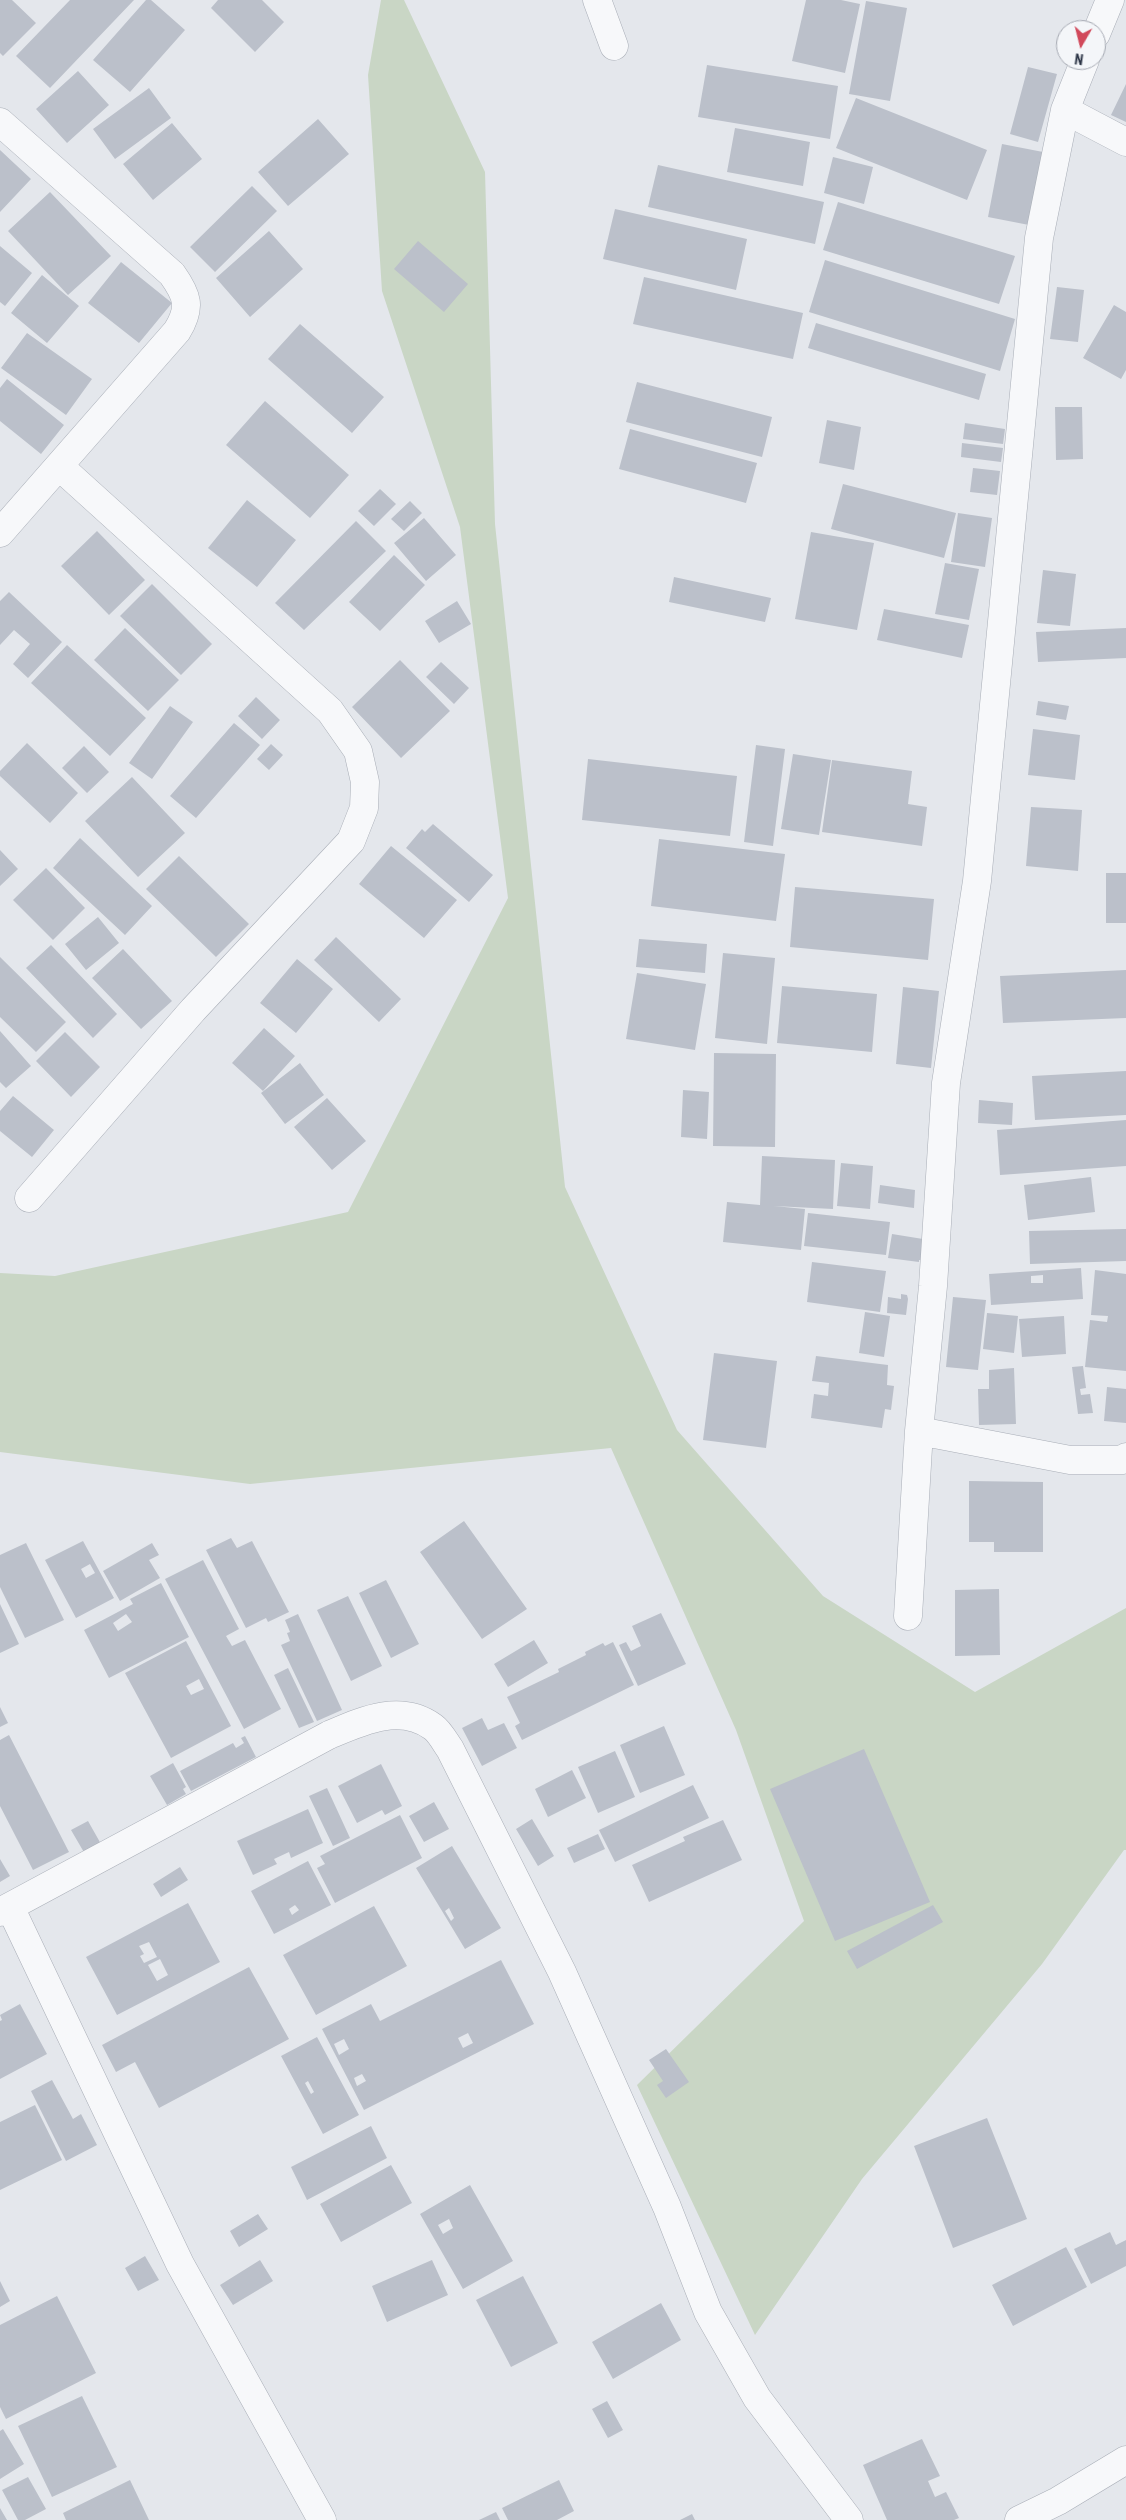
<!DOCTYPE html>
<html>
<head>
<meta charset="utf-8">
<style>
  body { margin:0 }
  #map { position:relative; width:1126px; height:2520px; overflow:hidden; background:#e4e7ec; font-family:"Roboto Condensed",sans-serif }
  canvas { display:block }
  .north { position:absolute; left:1056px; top:20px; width:50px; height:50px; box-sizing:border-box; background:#f4f6f9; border:1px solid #a4a8b1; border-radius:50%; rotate:188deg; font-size:14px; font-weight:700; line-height:20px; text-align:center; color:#2b3445 }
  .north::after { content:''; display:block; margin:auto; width:18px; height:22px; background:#d1495b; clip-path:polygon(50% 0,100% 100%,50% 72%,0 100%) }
</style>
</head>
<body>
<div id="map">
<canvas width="1126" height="2520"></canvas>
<div class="north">N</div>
</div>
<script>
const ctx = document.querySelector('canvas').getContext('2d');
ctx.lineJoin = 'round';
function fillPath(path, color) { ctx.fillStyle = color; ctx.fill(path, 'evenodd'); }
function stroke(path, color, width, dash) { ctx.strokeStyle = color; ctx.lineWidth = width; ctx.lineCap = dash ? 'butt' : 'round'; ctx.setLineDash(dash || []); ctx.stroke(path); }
const green = new Path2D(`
  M381,0H404L485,172L495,524L565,1187L677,1430L823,1596L975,1692L1126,1608V1850H1124L1042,1964L862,2179L755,2335L637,2085L804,1921L736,1730L611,1448L250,1484L0,1452V1273L55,1276L348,1212L508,898L460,527L382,291L368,75Z`);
const building = new Path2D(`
  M0,0H12L36,23L3,56L0,53Z
  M70,0H134L50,88L16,56Z
  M146,0H151L185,30L130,92L93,60Z
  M218,0H262L284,22L255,52L211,8Z
  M806,0H841L860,4L845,73L792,61Z
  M866,1L907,8L890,101L849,94Z
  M707,65L838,86L830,139L698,117Z
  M1028,67L1057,74L1038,142L1010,134Z
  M78,71L109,105L67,143L36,109Z
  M1126,84V122L1111,115Z
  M149,88L171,118L115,159L93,129Z
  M856,98L987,150L967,200L836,148Z
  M318,119L349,154L288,206L258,172Z
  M172,123L202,159L153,200L123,164Z
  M735,128L810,142L803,186L727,172Z
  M1002,144L1043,152L1029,225L988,217Z
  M0,150L31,179L0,212Z
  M833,157L873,167L864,204L824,193Z
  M658,165L824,202L815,244L648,207Z
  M252,186L277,211L215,272L190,247Z
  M50,192L111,256L68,295L8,231Z
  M838,202L1015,256L999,304L823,250Z
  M615,209L747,239L736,290L603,259Z
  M269,231L303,269L250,317L216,278Z
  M418,241L468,284L444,312L394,269Z
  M0,246L32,273L5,306L0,302Z
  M825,260L1015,319L1000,371L809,312Z
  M121,262L172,303L139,343L88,303Z
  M42,275L79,306L47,343L11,313Z
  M644,277L803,313L793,359L633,324Z
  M1057,287L1084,290L1078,342L1050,339Z
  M1114,305L1126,312V370L1121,379L1083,358Z
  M816,323L986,374L979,400L808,348Z
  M300,324L384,397L352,433L268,359Z
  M27,333L92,379L66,415L1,368Z
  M7,379L64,425L41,454L0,421V388Z
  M637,382L772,417L762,457L626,422Z
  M265,401L349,475L310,518L226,445Z
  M1055,407H1082L1083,459L1056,460Z
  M827,420L861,427L854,470L819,463Z
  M965,423L1005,429L1003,444L963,439Z
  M630,429L757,463L746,503L619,469Z
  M962,443L1003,448L1001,462L961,457Z
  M973,468L1000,471L997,495L970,492Z
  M843,484L956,513L944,558L831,529Z
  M380,489L396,504L374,526L358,511Z
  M247,500L296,540L257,587L208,548Z
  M410,501L422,513L404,531L391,519Z
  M958,513L992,518L985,567L951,562Z
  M424,518L456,555L426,581L394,543Z
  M356,521L386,551L304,630L275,603Z
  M97,531L145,580L109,615L61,566Z
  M811,532L874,543L857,630L795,619Z
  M394,555L425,585L380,631L349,602Z
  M945,563L979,569L969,620L935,614Z
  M1043,570L1076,574L1070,626L1037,623Z
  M674,577L771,598L765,622L669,602Z
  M152,584L212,644L181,675L120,616Z
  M9,592L62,642L28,678L13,664L30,644L14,630L0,645V601Z
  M457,601L471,624L439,643L425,621Z
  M884,609L969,625L962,658L877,640Z
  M125,628L179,680L148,711L94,660Z
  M1126,628V658L1038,662L1036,632Z
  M67,645L146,718L110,756L31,683Z
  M400,660L450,711L401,758L352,707Z
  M441,662L469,688L454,704L426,677Z
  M256,697L280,720L262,739L238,716Z
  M1038,701L1069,706L1066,720L1036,715Z
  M170,706L193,722L152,779L129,763Z
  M234,723L260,745L196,818L170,796Z
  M1033,729L1080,735L1075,780L1028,775Z
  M27,743L78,793L50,823L0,776V771Z
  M271,744L283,755L269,770L257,759Z
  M756,745L785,749L773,846L744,842Z
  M84,746L109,772L87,793L62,768Z
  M793,754L831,760L819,835L781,829Z
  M588,759L737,776L730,836L582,820Z
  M832,760L912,771L908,804L927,807L922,846L822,832Z
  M132,777L185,833L138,877L85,821Z
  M1031,807L1082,810L1078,871L1026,866Z
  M433,824L493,875L469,902L406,848L422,829L425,832Z
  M80,838L152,906L125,935L53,868Z
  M659,839L785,854L776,921L651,906Z
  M391,846L457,900L424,938L359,884Z
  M0,850L18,869L0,886Z
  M179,856L249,924L216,957L146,889Z
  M46,868L85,908L53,940L13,900Z
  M1106,873H1126V923H1106Z
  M795,887L934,899L928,960L790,947Z
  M98,917L119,943L86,970L65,944Z
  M336,937L401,999L379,1022L314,960Z
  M639,939L707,944L705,973L636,967Z
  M51,945L117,1014L93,1038L26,968Z
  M123,949L172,1001L141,1029L92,978Z
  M723,953L775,958L767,1044L715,1038Z
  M0,957L66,1022L36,1052L0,1017Z
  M297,959L333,989L296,1033L260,1003Z
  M1126,970V1018L1003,1023L1000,976Z
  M637,973L706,984L695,1050L626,1039Z
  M782,986L877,994L872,1052L777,1043Z
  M903,987L939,991L931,1068L896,1064Z
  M264,1028L295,1056L263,1091L232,1063Z
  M0,1031L31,1066L6,1088L0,1082Z
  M65,1032L100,1067L71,1097L36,1061Z
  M714,1053L776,1054L775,1147L713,1146Z
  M300,1063L324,1095L285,1124L261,1093Z
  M1126,1071V1115L1035,1120L1032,1076Z
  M683,1090L709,1092L707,1139L681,1137Z
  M13,1096L54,1130L32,1157L0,1131V1111Z
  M327,1098L366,1141L332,1170L294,1127Z
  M979,1100L1013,1103L1012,1125L978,1123Z
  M1126,1120V1166L1000,1175L997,1130Z
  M762,1156L835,1160L833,1209L774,1206L805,1209L801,1250L723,1242L727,1202L760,1205Z
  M841,1163L873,1166L870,1209L837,1206Z
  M1091,1177L1095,1212L1028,1220L1024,1185Z
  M880,1185L915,1190L914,1208L878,1203Z
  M808,1213L890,1222L886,1255L804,1246Z
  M1126,1229V1261L1030,1264L1029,1231Z
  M892,1234L923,1239L921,1247L926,1248L924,1260H919V1262L888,1258Z
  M812,1262L886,1271L880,1312L807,1302Z
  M1081,1268L1083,1299L991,1305L989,1274ZM1043,1275V1283H1031V1276Z
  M1095,1270L1126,1274V1371L1085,1367L1090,1320L1107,1322L1108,1316L1091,1315Z
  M901,1294L907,1295L908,1299L906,1315L887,1313L888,1297L901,1299Z
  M953,1297L986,1300L978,1370L946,1367Z
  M865,1312L890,1316L884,1357L859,1353Z
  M987,1313L1018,1316L1014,1353L983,1349Z
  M1064,1316L1066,1354L1022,1357L1019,1319Z
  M714,1353L777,1361L766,1448L703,1440Z
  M816,1356L888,1365L887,1385L894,1386L891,1410L885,1409L882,1428L811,1418L814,1394L828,1396L829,1383L812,1381Z
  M1083,1366L1086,1388L1080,1389L1081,1395L1090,1394L1093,1413L1078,1414L1072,1367Z
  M1014,1368L1016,1424L979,1425L978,1389H989V1370Z
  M1107,1387L1126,1389V1423L1104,1421Z
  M969,1481L1043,1482V1552H994V1542H969Z
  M464,1521L527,1609L482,1639L420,1552Z
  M231,1538L237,1548L252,1541L289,1612L268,1622L266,1618L246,1628L206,1550Z
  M83,1541L114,1598L76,1618L45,1560ZM90,1564L95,1573L86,1578L81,1569Z
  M26,1543L64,1620L25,1638L0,1587V1555Z
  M152,1543L159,1555L149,1560L160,1578L120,1601L103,1571Z
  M203,1560L239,1629L226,1636L232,1646L245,1640L281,1709L244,1729L165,1579Z
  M386,1580L419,1644L391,1658L359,1593Z
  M161,1583L189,1637L109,1678L84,1630L133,1604L130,1599ZM126,1614L132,1622L118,1631L113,1623Z
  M999,1589L1000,1655L955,1656V1590Z
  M348,1596L382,1666L351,1681L317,1610Z
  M0,1604L19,1644L0,1653Z
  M661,1613L686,1664L638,1686L619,1645L626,1642L631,1651L641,1646L632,1626Z
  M298,1614L342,1710L317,1721L281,1645L290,1641L287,1633L290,1632L285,1620Z
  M534,1640L548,1663L508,1687L494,1664Z
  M186,1641L231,1726L171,1758L125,1673ZM199,1679L204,1689L191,1695L186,1686Z
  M613,1642L634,1685L522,1740L515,1726L520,1723L507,1697L559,1672L558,1669L586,1655L585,1652L603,1643L605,1646Z
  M288,1668L314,1722L299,1728L274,1675Z
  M0,1707L8,1723L0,1727Z
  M482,1718L488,1730L504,1723L517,1748L482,1766L462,1728Z
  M664,1726L685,1775L640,1793L620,1745Z
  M9,1735L69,1852L33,1870L0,1806V1740Z
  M245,1736L256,1757L191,1791L180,1771L233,1743L236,1748L244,1743L241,1738Z
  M864,1749L930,1902L835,1941L770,1789Z
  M615,1751L635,1797L598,1813L578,1767Z
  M173,1763L186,1787L183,1789L186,1794L167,1805L150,1776Z
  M381,1764L402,1806L385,1815L382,1810L357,1823L338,1786Z
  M572,1770L586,1798L548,1817L535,1789Z
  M693,1785L709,1818L615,1862L599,1830Z
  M327,1788L350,1838L333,1846L309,1796Z
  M434,1802L449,1829L424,1842L409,1816Z
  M308,1809L323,1843L291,1858L289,1852L274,1859L277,1864L253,1875L237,1841Z
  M400,1815L422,1858L335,1903L317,1868L325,1864L320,1856Z
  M532,1819L554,1856L538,1866L516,1829Z
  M723,1820L742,1860L649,1902L632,1865L685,1841L683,1837Z
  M88,1821L101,1844L85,1854L71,1830Z
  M598,1834L605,1849L574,1863L567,1848Z
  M452,1846L501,1928L465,1949L416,1868ZM449,1908L454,1918L451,1921L445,1911Z
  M0,1859L10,1876L0,1882Z
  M308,1861L331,1905L274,1934L251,1891ZM295,1905L299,1910L292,1915L289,1909Z
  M180,1867L188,1880L161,1897L153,1884Z
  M188,1903L220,1962L117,2015L86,1957ZM149,1942L157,1957L144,1963L140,1956L144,1954L139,1946ZM160,1959L168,1975L157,1981L148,1965Z
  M933,1905L943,1922L857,1969L847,1951Z
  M374,1906L407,1966L316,2015L283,1955Z
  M501,1960L534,2024L364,2110L322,2029L371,2004L380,2021ZM468,2033L473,2043L463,2048L458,2038ZM344,2039L349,2049L339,2055L334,2044ZM362,2074L366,2081L357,2086L354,2078Z
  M249,1967L289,2039L159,2108L135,2062L116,2072L102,2045Z
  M20,2004L47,2054L0,2079V2021L2,2020L0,2015Z
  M317,2037L359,2115L323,2134L281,2056ZM308,2081L314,2092L311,2094L305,2083Z
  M666,2049L689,2082L666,2098L657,2085L663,2081L649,2060Z
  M52,2080L73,2119L81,2114L97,2145L66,2161L31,2091Z
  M35,2105L62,2160L0,2190V2122Z
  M987,2118L1027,2219L953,2248L914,2146Z
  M371,2126L387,2158L307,2200L291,2167Z
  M391,2165L412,2203L341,2242L320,2204Z
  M470,2185L513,2261L463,2289L420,2214ZM449,2219L453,2228L443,2234L438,2225Z
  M258,2214L268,2229L239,2247L230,2231Z
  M1110,2232L1116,2245L1126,2240V2266L1091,2284L1074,2249Z
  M1066,2247L1087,2287L1013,2326L992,2285Z
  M145,2256L159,2280L138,2291L125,2268Z
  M260,2260L273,2281L233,2305L220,2285Z
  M432,2260L448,2295L387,2322L372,2286Z
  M523,2276L558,2343L511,2367L476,2300Z
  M0,2281L10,2301L0,2307Z
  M57,2296L96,2373L6,2419L0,2407V2325Z
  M661,2303L681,2340L613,2379L592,2342Z
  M82,2396L117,2467L52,2497L18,2426Z
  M607,2401L623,2430L608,2438L592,2409Z
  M3,2429L24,2464L0,2479V2431Z
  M922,2439L940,2476L928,2481L935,2497L946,2492L959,2518L954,2520H887L863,2465Z
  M28,2477L46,2509L25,2520H18L2,2490Z
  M130,2480L149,2520H66L63,2513Z
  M559,2480L574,2511L557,2520H508L502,2508Z
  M0,2508L7,2520H0Z
  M496,2512L500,2520H479Z
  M692,2514L695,2520H680Z`);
const minor = new Path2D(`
  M597,0L614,46
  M1096,34L1110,0
  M1065,110L1126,142
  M0,122L172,274C187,295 192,307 177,331L0,533
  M29,1198L193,1010L351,841L364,808L365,782L358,751L330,711L59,466
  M919,1431L1070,1460H1122L1126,1457
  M908,1616L919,1431L933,1286L946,1083L977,881L1039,238L1065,110L1085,60
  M10,1907L180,2264L322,2520
  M0,1912L329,1735C362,1721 400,1703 433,1727C440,1732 445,1742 450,1749L562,1972L667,2207L708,2312L757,2398L849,2520
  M1019,2520L1058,2501L1126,2460`);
fillPath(green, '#c9d6c5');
fillPath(building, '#bbc0ca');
stroke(minor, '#a9aeb7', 29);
stroke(minor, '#f7f8fa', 28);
</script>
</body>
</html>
